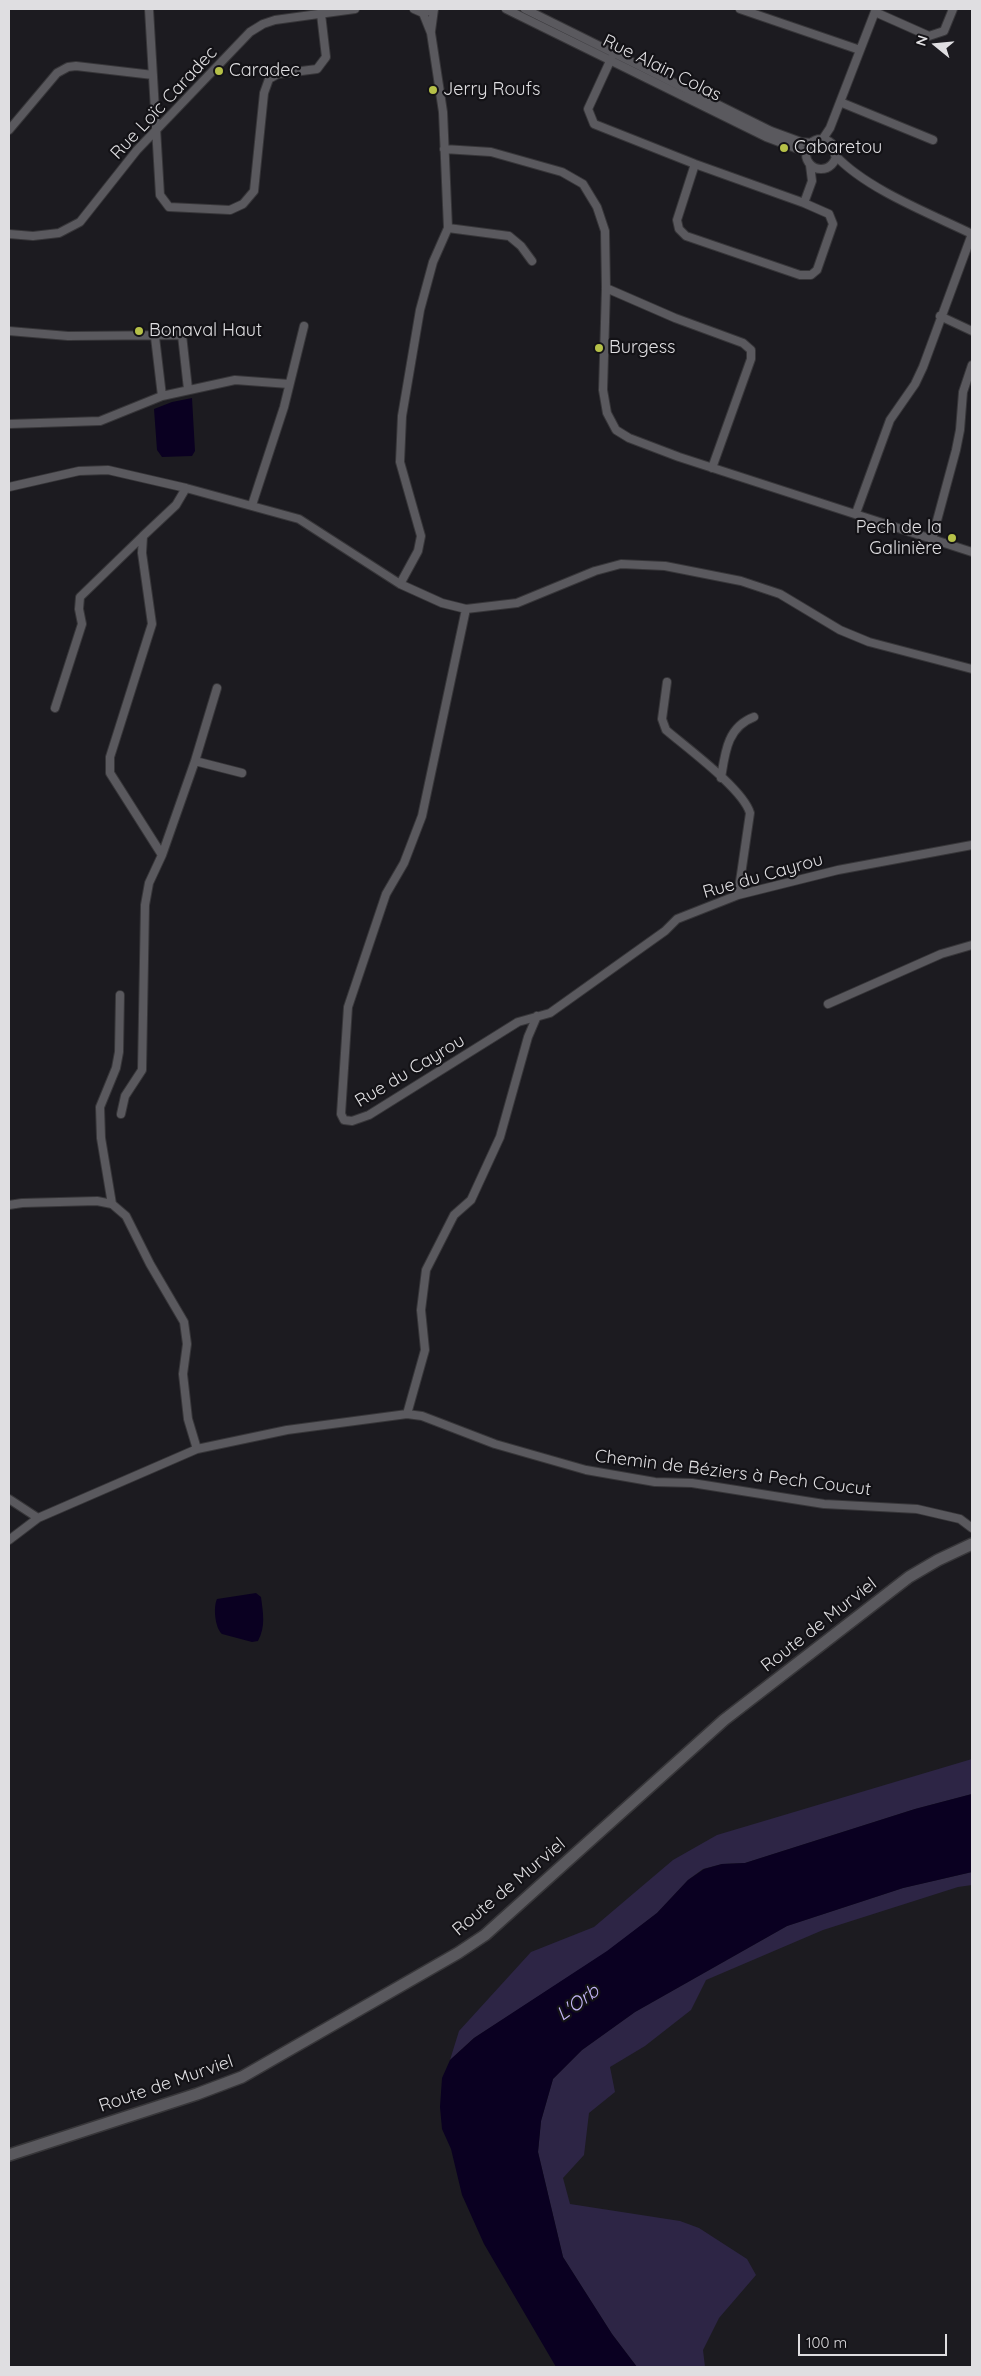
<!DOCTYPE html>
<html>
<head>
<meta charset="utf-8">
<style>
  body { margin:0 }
  #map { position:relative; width:981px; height:2376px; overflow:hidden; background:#1c1b20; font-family:Quicksand,sans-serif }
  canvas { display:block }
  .frame { position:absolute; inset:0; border:10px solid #dfdee1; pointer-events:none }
  .north { position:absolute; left:911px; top:20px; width:50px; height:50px; -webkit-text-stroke:4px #131216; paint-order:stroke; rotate:287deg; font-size:14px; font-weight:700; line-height:20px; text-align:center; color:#dfdee1 }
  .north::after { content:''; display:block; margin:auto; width:18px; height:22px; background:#dfdee1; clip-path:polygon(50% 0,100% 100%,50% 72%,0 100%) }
  .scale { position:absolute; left:798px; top:2334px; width:149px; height:22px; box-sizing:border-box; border:2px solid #dfdee1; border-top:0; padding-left:6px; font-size:15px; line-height:18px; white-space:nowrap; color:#dfdee1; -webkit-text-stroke:4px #131216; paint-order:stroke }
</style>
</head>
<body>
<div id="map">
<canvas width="981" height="2376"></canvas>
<div class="frame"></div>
<div class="north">N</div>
<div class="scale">100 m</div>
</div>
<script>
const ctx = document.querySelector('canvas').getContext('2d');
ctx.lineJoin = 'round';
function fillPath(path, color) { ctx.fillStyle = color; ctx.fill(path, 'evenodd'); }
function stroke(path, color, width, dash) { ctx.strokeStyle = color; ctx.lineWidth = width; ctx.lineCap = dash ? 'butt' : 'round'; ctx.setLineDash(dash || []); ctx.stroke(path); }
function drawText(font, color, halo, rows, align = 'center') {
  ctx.font = font + ' Quicksand,sans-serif'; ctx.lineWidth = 4.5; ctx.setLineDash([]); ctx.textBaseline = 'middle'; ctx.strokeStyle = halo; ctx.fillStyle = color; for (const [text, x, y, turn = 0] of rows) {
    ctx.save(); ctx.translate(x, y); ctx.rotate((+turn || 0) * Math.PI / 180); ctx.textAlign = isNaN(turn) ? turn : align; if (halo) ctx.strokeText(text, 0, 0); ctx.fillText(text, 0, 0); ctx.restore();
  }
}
const green = new Path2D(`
  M972,1759V1794L915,1809L745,1863L722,1864L703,1869L688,1880L657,1913L607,1952L474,2038L450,2060L459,2031L531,1952L594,1927L673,1860L717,1835Z
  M972,1872V1885L958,1887L823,1930L706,1980L691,2010L645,2046L610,2067L615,2092L589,2113L584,2155L563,2178L570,2204L680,2221L699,2228L747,2259L756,2275L719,2318L703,2350L705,2367H637L612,2334L563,2257L538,2152L541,2121L553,2079L582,2050L635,2012L787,1926L903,1888Z`);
const water = new Path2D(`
  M192,398L195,451L192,456L162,457L157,450L154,409L172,402Z
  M256,1593L261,1597C263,1613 266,1626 258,1641L252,1642L222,1634C215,1628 213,1607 217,1599Z
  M972,1794V1872L903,1888L787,1926L635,2012L582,2050L553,2079L541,2121L538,2152L563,2257L612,2334L637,2367H556L484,2244L462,2195L451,2149L442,2129L440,2107L442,2078L450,2060L474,2038L607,1951L657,1913L688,1880L704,1869L722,1864L745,1863L915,1809Z`);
const minor = new Path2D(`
  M149,9L160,195L169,207L230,210L243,204L254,191L264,93L269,79L278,74L317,69L326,57L321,14
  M414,9L423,13L434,9
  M506,9L766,137L806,152
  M525,9L771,131L801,142L812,143
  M740,9L860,50
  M875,12L929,36L944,31L953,9
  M431,31L434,9
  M611,59L588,109L594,124L695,164L804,203L812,181L810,165
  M840,102L933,140
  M9,130L57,73L68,67L76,66L153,75
  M806 154a15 15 0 1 1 30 0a15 15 0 1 1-30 0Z
  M822,140L830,128L876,9
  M444,149L491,152L562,172L583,184L597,207L605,231L606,288L603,390L607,413L616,430L629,438L679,457L972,552
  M835,155C866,189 931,214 972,234
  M695,164L677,220L679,229L686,236L800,275H811L817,270L833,224L829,214L804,203
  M448,228L509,236L521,246L532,261
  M9,234L33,236L59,233L80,222L137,150L250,32L263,24L275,20L355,9
  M606,288L675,318L743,343L751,350V359L712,468
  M940,316L972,331
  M9,331L68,336L182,335L188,389
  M155,337L162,396
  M9,424L100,421L162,396L235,380L289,384
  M9,487L79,471L108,470L186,488L299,519L400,584L442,603L466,609L517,603L595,571L621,564L665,566L741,581L780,594L840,630L869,642L972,669
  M252,505L284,407L304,326
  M856,513L890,420L915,384L923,367L972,234
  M932,539L956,450L960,430L963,392L972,365
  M400,584L418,551L421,536L400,462L402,416L420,310L433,262L448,228L443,112L431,33L423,13
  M466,609L422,816L404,863L386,894L348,1007L341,1114L344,1120L352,1121L369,1115L518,1022L550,1013L665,931L677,919L738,895L838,870L972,845
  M667,682L662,719L666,730C687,748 743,789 750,813L738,895
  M55,708L82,624L79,609L80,597L143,536
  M195,761L242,773
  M721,778C725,753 727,727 754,717
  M162,855L195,761L217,688
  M828,1004L941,954L972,945
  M121,1114L125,1096L142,1070L145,905L149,883L162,855L110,773V757L152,624L142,553L143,536L176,505L186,488
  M112,1204L101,1138L100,1107L116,1068L119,1052L120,995
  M9,1205L22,1203L97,1201L112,1204L126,1216L150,1264L184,1322L187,1344L183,1374L188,1419L197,1449
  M407,1414L425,1350L421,1310L426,1270L454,1215L471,1200L500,1137L528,1037L537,1016
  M9,1499L38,1518
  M9,1540L38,1518L197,1449L287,1430L407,1414L422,1416L495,1444L586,1470L655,1482L692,1483L824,1504L917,1509L960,1519L972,1528`);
const secondary = new Path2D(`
  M9,2155L197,2094L242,2077L458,1953L485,1935L724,1720L909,1577L938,1560L972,1544`);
const markers = [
  [219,71,5,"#b6c148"],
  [433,90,5,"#b6c148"],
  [784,148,5,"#b6c148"],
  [139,331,5,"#b6c148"],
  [599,348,5,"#b6c148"],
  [952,538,5,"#b6c148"]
];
const streetNames = [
  ["Rue Alain Colas",662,68,26],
  ["Rue Loïc Caradec",164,103,-47],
  ["Rue du Cayrou",763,876,-16],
  ["Rue du Cayrou",410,1071,-31],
  ["Chemin de Béziers à Pech Coucut",733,1473,7],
  ["Route de Murviel",819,1625,-38],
  ["Route de Murviel",509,1887,-40],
  ["Route de Murviel",166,2084,-19]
];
const poiNames = [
  ["Caradec",229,71],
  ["Jerry Roufs",443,90],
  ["Cabaretou",794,148],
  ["Bonaval Haut",149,331],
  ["Burgess",609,348],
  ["Pech de la",942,528,"right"],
  ["Galinière",942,549,"right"]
];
const waterNames = [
  ["L'Orb",578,2003,-36]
];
fillPath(green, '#2d2545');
fillPath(water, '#0a0021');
stroke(minor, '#373639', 10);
stroke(secondary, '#373639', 14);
stroke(minor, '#5a595e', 8);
stroke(secondary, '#5a595e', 11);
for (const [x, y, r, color] of markers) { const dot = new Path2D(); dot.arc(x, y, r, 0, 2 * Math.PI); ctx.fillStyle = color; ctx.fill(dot); stroke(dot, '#131216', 2); }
drawText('18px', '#dfdee1', '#131216', streetNames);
drawText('18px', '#dfdee1', '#131216', poiNames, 'left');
drawText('italic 19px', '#c3b5f5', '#131216', waterNames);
</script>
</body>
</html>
